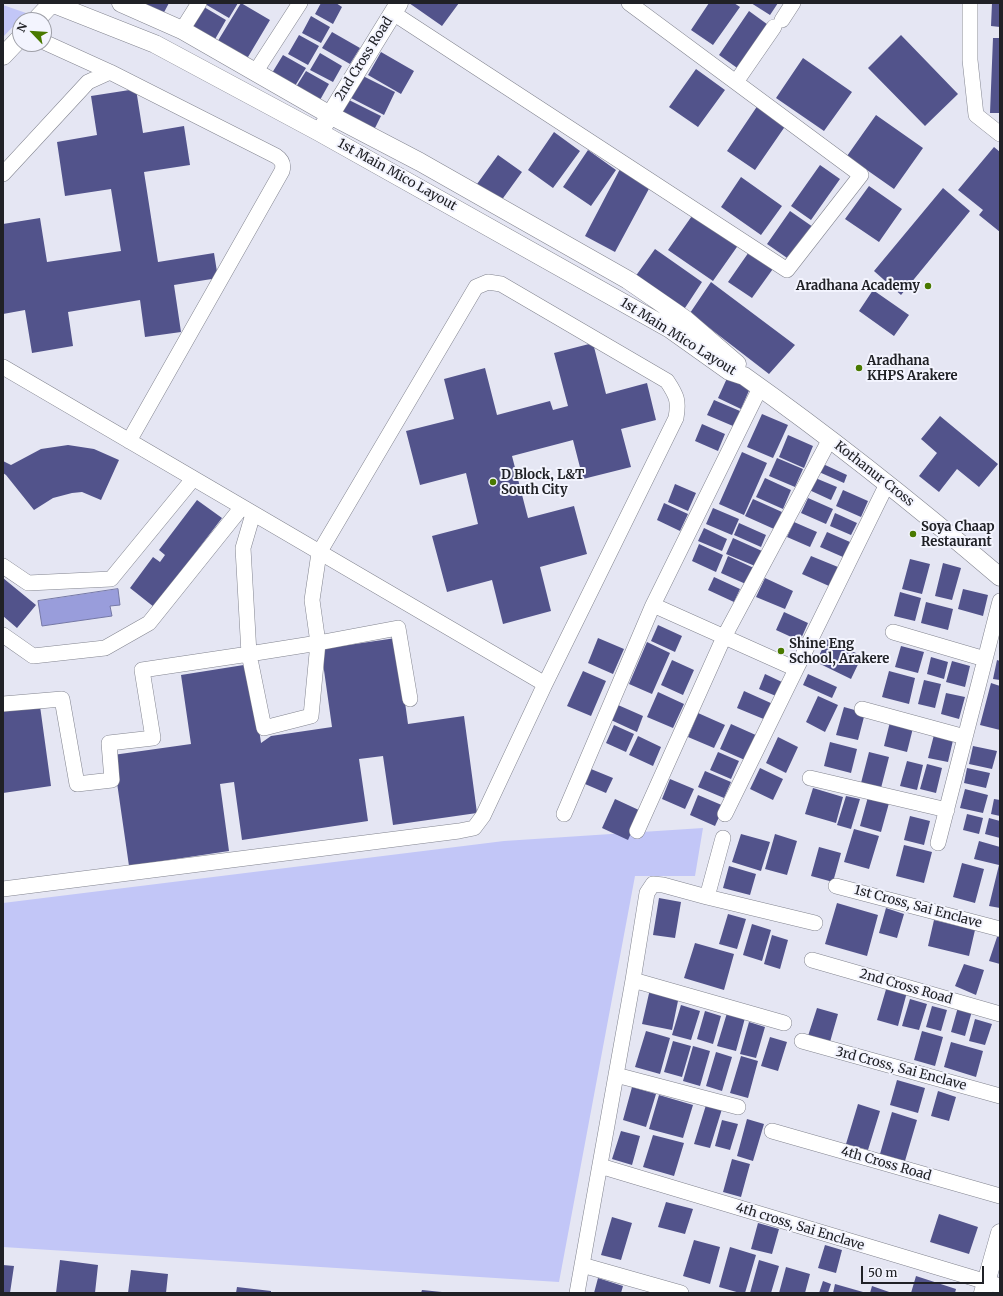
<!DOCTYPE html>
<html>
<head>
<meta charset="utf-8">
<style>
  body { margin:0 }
  #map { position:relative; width:1003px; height:1296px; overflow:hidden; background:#e5e6f3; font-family:Merriweather,serif }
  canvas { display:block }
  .frame { position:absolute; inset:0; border:4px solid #202126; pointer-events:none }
  .north { position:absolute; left:12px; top:12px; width:40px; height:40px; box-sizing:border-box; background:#f3f4fe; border:1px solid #9fa0a8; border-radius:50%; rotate:295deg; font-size:11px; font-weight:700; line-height:16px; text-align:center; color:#202126 }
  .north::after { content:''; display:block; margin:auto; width:14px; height:18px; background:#497900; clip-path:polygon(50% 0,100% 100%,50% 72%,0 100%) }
  .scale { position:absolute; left:861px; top:1266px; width:123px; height:18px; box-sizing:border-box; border:2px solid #202126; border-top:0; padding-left:5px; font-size:12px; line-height:14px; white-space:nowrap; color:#202126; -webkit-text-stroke:3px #f3f4fe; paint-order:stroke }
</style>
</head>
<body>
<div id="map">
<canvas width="1003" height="1296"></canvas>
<div class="frame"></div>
<div class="north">N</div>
<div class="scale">50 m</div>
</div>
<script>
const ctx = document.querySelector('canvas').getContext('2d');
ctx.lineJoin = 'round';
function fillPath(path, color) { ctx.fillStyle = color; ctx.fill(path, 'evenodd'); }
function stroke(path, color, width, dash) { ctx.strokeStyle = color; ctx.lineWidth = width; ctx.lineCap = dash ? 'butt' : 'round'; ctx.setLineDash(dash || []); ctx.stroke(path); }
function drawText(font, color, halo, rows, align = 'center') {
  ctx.font = font + ' Merriweather,serif'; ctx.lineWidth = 4; ctx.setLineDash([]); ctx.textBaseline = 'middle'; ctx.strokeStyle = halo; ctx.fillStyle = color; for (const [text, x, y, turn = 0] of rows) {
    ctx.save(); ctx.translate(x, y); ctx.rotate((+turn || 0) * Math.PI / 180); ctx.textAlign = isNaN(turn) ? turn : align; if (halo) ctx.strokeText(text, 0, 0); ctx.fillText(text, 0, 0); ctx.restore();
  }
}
const green = new Path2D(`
  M3,5L26,13L3,37Z
  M703,828L695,876H635L559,1282L3,1247V903L504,841Z`);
const water = new Path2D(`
  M118,589L120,605L110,606L112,616L42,626L38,601Z`);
const building = new Path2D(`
  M135,3H169L161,18Z
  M206,3H238L229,18L205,4Z
  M241,3L270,20L245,62L216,44Z
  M321,3H336L342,7L333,24L315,14Z
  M409,3H459L442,26Z
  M709,3H734L740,7L713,45L691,30Z
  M751,3H778L770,15Z
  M992,3H1000V27L991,26Z
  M204,7L226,20L214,41L192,28Z
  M749,11L771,27L740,70L719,55Z
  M311,16L330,27L321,43L302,33Z
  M332,32L360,48L350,64L322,48Z
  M299,35L319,46L308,65L288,54Z
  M901,35L958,94L925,126L868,68Z
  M993,38H1000V113H990Z
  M381,52L414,71L401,94L368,75Z
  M320,53L342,66L333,82L310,70Z
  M283,55L306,68L295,86L272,73Z
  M803,58L852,92L824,131L776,98Z
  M696,69L725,90L698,127L669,107Z
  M306,71L329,84L320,100L296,87Z
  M363,76L395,92L384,115L351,98Z
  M136,89L143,133L184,126L190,165L144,172L158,262L214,253L218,278L174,285L181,332L145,337L140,300L68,312L73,346L32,353L25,310L3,314V224L40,218L47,262L121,251L111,189L65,196L57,142L97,135L91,96Z
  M347,99L381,116L372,134L338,117Z
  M758,105L786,125L755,170L727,151Z
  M876,115L923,148L894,189L847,156Z
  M554,132L580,151L553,188L528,170Z
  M994,147L1000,152V232L979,215L983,210L958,190Z
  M588,150L616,170L591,206L563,187Z
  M498,155L522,172L501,201L477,184Z
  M820,165L840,179L811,220L791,206Z
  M620,169L651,185L615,252L585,236Z
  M741,177L782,206L761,235L721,207Z
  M869,186L902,209L879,242L845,219Z
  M943,188L970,211L901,295L874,271Z
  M790,211L813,227L790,260L767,244Z
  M694,213L739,244L713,281L668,250Z
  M655,249L702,282L683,311L635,277Z
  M751,249L775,266L752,298L728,282Z
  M711,282L795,345L769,374L690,313Z
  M873,290L909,315L894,336L859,311Z
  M593,343L606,394L647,383L656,420L621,429L631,467L583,479L573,440L512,456L528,518L574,506L587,554L540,567L551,611L503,624L492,580L447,592L432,536L478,524L466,473L420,485L406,431L454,419L444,379L485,368L497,415L550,401L553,410L568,406L554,353Z
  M728,376L751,386L741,409L718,398Z
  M714,400L740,411L733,426L707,415Z
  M762,414L788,425L773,458L747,447Z
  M940,416L998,464L979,487L957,469L939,492L919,476L937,453L921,439Z
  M702,424L725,434L718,451L695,441Z
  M788,435L813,446L804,468L779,457Z
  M68,445L94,449L119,460L101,500L82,492L72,493L53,498L34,510L6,475L3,473V461L11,465L41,449Z
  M742,452L767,463L744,515L719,504Z
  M777,458L803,469L795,487L769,476Z
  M823,464L847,475L844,483L819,472Z
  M813,477L837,487L831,500L807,489Z
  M765,478L791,490L783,509L756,497Z
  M675,484L696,493L688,511L668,502Z
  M843,490L868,501L861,517L836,506Z
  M808,498L833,509L826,524L801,513Z
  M753,499L782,512L774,529L745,516Z
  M197,500L222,518L154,607L130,588L153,557L160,562L165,555L159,550Z
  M664,503L688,514L680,531L657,520Z
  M713,508L739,519L732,535L706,524Z
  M835,513L857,523L851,535L830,526Z
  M794,522L817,532L810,547L787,537Z
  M739,523L766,535L761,547L734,535Z
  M704,528L727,539L722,551L698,541Z
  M827,532L850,542L843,557L820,547Z
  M733,538L762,551L755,566L726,554Z
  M699,544L723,555L716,572L692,561Z
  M728,556L756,569L748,585L721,573Z
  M811,556L838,567L829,586L802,574Z
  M910,559L930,564L922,594L902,589Z
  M943,563L961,568L952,600L935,596Z
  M714,577L740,589L734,602L708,590Z
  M3,578L36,605L17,628L3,616Z
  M765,578L793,591L785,609L756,597Z
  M963,589L988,595L983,616L958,609Z
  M900,592L921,598L915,621L894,616Z
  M926,602L953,609L948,630L921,623Z
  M784,612L808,623L800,641L776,630Z
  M658,625L682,636L675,652L651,641Z
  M396,638L408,724L464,716L477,813L393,825L383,756L359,759L368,821L242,840L234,782L220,784L229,851L129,866L113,755L191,744L181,675L250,664L261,743L271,736L332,727L321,649Z
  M598,638L624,649L613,674L588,663Z
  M827,639L862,656L851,679L816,662Z
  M647,642L670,653L652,694L629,684Z
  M901,646L924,652L918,673L895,667Z
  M931,657L948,662L944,679L927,674Z
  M672,660L694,670L683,695L661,685Z
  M997,660L1000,661V680L993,679Z
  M952,661L970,666L965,687L946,682Z
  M583,671L606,681L591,716L567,706Z
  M889,671L915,678L909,704L882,697Z
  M765,674L782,682L776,696L759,689Z
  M808,674L837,687L832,698L803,685Z
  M924,680L941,684L935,708L918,704Z
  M991,683L1000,686V730L980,725Z
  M744,691L773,704L766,720L737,708Z
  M658,692L684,704L673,728L647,717Z
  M946,693L965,697L959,719L941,714Z
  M818,696L838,705L825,732L806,722Z
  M618,705L643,716L637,732L611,720Z
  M40,706L51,786L3,793V711Z
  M844,707L865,713L858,740L836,735Z
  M698,713L725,725L714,748L688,737Z
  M890,722L913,728L907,752L884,746Z
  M731,724L758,736L747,761L720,749Z
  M614,725L634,734L626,752L606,743Z
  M935,731L954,736L948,762L928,758Z
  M638,736L661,747L653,766L629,755Z
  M778,737L798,747L786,773L766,763Z
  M830,742L857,749L851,773L824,766Z
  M973,746L997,751L992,769L969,764Z
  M718,752L739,761L731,779L710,770Z
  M869,752L889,757L881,788L861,783Z
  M907,761L923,765L917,790L900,786Z
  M927,764L942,768L936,793L920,789Z
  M760,768L783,779L773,800L750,789Z
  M967,768L990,773L986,788L964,783Z
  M591,769L613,778L606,793L585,784Z
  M705,771L731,782L724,798L698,787Z
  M670,779L694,789L685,809L662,799Z
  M813,788L843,797L836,823L805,814Z
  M965,789L988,795L983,813L960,808Z
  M698,795L724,806L715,826L690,815Z
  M846,796L860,799L851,829L837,825Z
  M868,797L889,803L881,832L860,826Z
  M615,799L641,811L628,840L602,828Z
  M994,799L1000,800V816L991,814Z
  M967,814L983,818L979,834L963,830Z
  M910,816L930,821L924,845L904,840Z
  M989,818L1000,821V838L985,834Z
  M854,829L879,836L869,869L844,862Z
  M741,834L770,842L761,871L732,862Z
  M775,834L797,841L787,875L765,869Z
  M979,841L1000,847L999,865L974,859Z
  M904,845L932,852L924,883L896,876Z
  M819,847L841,853L833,882L811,876Z
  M962,863L984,869L975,903L953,897Z
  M999,865L1000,866V908L989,906Z
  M729,866L756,874L750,895L723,888Z
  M659,898L681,902L675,938L653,935Z
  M837,903L878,915L867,956L825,944Z
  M886,908L904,914L897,938L879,933Z
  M728,914L746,919L737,949L719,944Z
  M934,920L975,930L969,956L928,946Z
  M752,924L771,930L762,961L743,955Z
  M772,935L788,940L780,969L764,964Z
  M997,937H1000V964L989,961Z
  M695,943L734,954L724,990L684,978Z
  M964,964L984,970L976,995L955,986Z
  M887,986L907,992L898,1026L877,1020Z
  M650,989L679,996L672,1030L642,1024Z
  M910,999L927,1004L919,1030L902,1026Z
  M681,1005L700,1011L691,1040L672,1035Z
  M932,1006L947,1010L941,1031L926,1027Z
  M958,1007L972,1011L965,1036L951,1032Z
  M817,1008L838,1014L830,1042L808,1036Z
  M705,1011L721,1016L713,1044L697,1039Z
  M727,1013L745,1018L736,1051L717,1046Z
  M975,1019L992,1024L985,1045L969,1041Z
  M749,1022L765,1027L756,1058L740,1054Z
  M646,1031L670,1038L660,1074L635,1067Z
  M922,1031L943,1037L935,1066L914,1060Z
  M770,1037L787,1042L778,1071L761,1066Z
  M673,1041L691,1046L682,1077L664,1072Z
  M951,1042L983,1051L976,1077L944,1067Z
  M693,1046L710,1051L700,1086L683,1081Z
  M716,1052L732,1057L722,1091L706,1086Z
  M741,1056L758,1061L748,1098L730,1093Z
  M897,1080L925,1088L918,1113L890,1105Z
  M632,1087L656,1094L646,1127L623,1120Z
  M938,1091L956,1097L949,1121L931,1116Z
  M659,1095L693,1105L683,1138L649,1129Z
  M858,1104L880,1111L868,1150L846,1144Z
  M706,1105L722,1109L710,1148L694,1144Z
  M892,1112L917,1120L905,1161L880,1154Z
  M747,1119L764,1124L753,1161L737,1156Z
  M722,1120L738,1124L730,1150L715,1146Z
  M621,1131L640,1136L632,1165L612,1159Z
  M653,1135L684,1143L674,1176L643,1167Z
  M732,1159L750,1164L741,1197L723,1192Z
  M666,1202L693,1209L685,1234L658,1227Z
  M939,1214L978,1227L969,1254L930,1242Z
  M612,1217L632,1223L621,1260L601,1255Z
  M758,1223L779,1229L772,1254L751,1249Z
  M694,1240L720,1247L710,1284L683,1276Z
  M825,1245L842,1250L836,1273L818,1268Z
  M730,1247L756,1255L745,1293H740L719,1287Z
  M60,1260L98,1265L95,1293H56Z
  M759,1260L779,1266L771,1293H750Z
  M3,1265L14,1266L10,1293H3Z
  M786,1267L810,1274L805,1293H779Z
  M131,1270L168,1274L166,1293H128Z
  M916,1276L956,1289L955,1293H911Z
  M598,1278L623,1286L621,1293H594Z
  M823,1281L831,1284L828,1293H819Z
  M835,1284L863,1292L862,1293H833Z
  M872,1286L892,1293H870Z
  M237,1287L271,1291V1293H236Z
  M422,1290L442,1292V1293H421Z`);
const minor = new Path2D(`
  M970,3V60L976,115L1000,134
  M393,13L787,270L861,175L629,3
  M782,20L793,3
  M182,30L199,3
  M44,42L110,72
  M256,71L300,3
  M736,82L774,27
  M3,174L88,82L110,72L276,156C282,160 284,164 282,171L129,441
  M3,367L545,684
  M3,566L28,583L111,579L193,479
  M653,605L796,669
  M893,632L985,659
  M3,635L33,656L105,648L149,623L242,507
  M3,704L62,699L77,784L112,780L109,743L153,738L142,670L249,654L264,728L311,716L318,643L398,628L410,699
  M862,709L965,737
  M810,778L947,810
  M564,814L653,605L760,388
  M725,814L887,484
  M637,831L724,637L830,439
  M938,843L1000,601
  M836,886L1000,929
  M3,889L459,831L474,828L483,816L545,684L676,418C679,401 677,396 667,381L501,284L488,282L476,287L319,553L312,600L318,643L249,654L243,548L253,514
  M707,897L723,838
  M812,960L1000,1014
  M633,980L784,1023
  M802,1041L1000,1096
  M616,1075L738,1107
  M772,1131L1000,1196
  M600,1166L1000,1286
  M582,1265L681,1293
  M577,1293L633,980L647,893L653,884L663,885L707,897L815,923`);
const tertiary = new Path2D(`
  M51,3L155,44L319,132L670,329L729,371L744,376C833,439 918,507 1000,577
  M121,3L182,30L330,115L420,162L628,280L686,320L737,364
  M36,20L52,3
  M3,56L20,38
  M324,125L399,3
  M983,1293L1000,1233`);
const markers = [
  [928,286,4,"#497900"],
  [859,368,4,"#497900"],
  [493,482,4,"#497900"],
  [913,534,4,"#497900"],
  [781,651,4,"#497900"]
];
const streetNames = [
  ["2nd Cross Road",364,59,-58],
  ["1st Main Mico Layout",397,175,29],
  ["1st Main Mico Layout",678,337,32],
  ["Kothanur Cross",874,474,38],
  ["1st Cross, Sai Enclave",918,907,15],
  ["2nd Cross Road",906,987,16],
  ["3rd Cross, Sai Enclave",901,1069,15],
  ["4th Cross Road",886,1164,16],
  ["4th cross, Sai Enclave",800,1227,17]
];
const poiNames = [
  ["Aradhana Academy",920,286,"right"],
  ["Aradhana",867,361],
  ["KHPS Arakere",867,376],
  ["D Block, L&T",501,475],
  ["South City",501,490],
  ["Soya Chaap",921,527],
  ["Restaurant",921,542],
  ["Shine Eng",789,644],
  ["School, Arakere",789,659]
];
fillPath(green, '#c2c6f7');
fillPath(water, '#999ddb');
stroke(water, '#7578a5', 1);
fillPath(building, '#52538b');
stroke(minor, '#82848f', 16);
stroke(tertiary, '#82848f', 19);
stroke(minor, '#fff', 15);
stroke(tertiary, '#fff', 18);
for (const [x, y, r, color] of markers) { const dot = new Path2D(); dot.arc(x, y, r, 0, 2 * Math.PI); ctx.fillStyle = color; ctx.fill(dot); stroke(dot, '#f3f4fe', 1.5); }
drawText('13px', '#202126', '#f3f4fe', streetNames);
drawText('bold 13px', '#202126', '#f3f4fe', poiNames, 'left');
</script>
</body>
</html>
